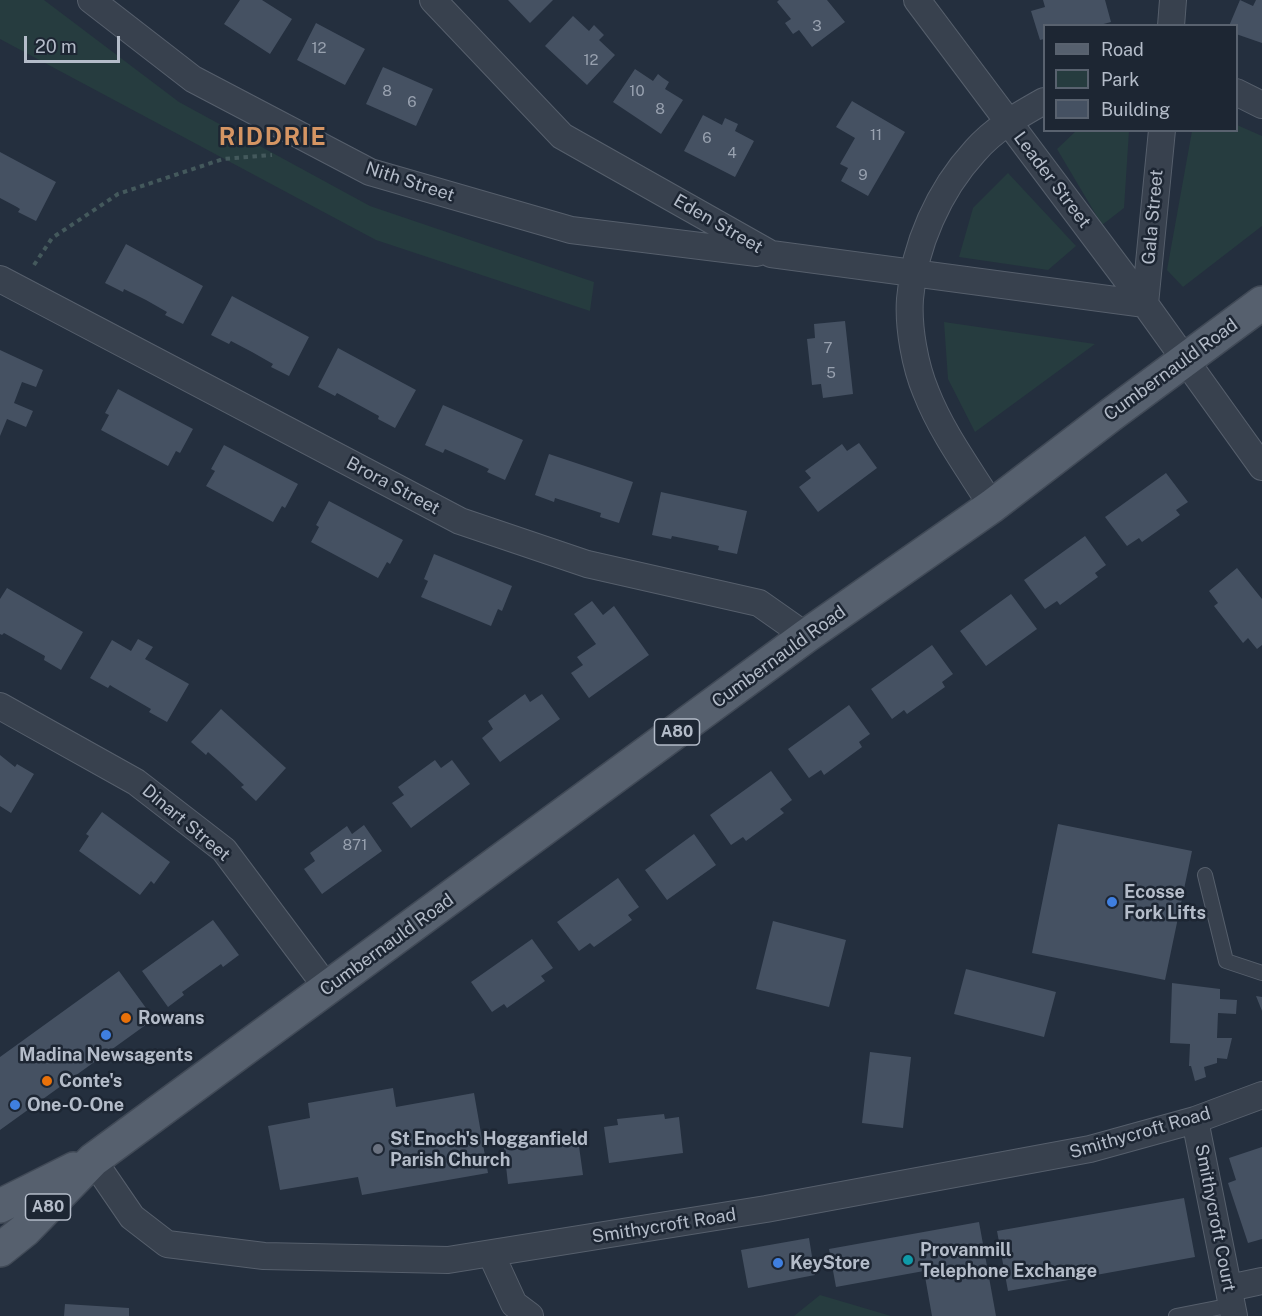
<!DOCTYPE html>
<html>
<head>
<meta charset="utf-8">
<style>
  body { margin:0 }
  #map { position:relative; width:1262px; height:1316px; overflow:hidden; background:#242f3e; font-family:"Public Sans",sans-serif }
  canvas { display:block }
  .legend { position:absolute; left:1043px; top:24px; width:195px; height:108px; box-sizing:border-box; background:#1d2633; border:2px solid #59626f; margin:0; padding:8px 10px; list-style:none; font-size:18px; color:#b4bcc9 }
  .legend li { display:flex; align-items:center; gap:12px; height:30px }
  .legend b { width:30px; border:2px solid #59626f }
  .scale { position:absolute; left:24px; top:36px; width:96px; height:27px; box-sizing:border-box; border:3px solid #b4bcc9; border-top:0; padding-left:8px; font-size:18px; line-height:21px; white-space:nowrap; color:#b4bcc9; -webkit-text-stroke:4px #1d2633; paint-order:stroke }
</style>
</head>
<body>
<div id="map">
<canvas width="1262" height="1316"></canvas>
<ul class="legend">
<li><b style="height:8px;background:#56606e"></b>Road</li>
<li><b style="height:16px;background:#263c3f"></b>Park</li>
<li><b style="height:16px;background:#455162"></b>Building</li>
</ul>
<div class="scale">20 m</div>
</div>
<script>
const ctx = document.querySelector('canvas').getContext('2d');
ctx.lineJoin = 'round';
function fillPath(path, color) { ctx.fillStyle = color; ctx.fill(path, 'evenodd'); }
function stroke(path, color, width, dash) { ctx.strokeStyle = color; ctx.lineWidth = width; ctx.lineCap = dash ? 'butt' : 'round'; ctx.setLineDash(dash || []); ctx.stroke(path); }
function drawText(font, color, halo, rows, align = 'center') {
  ctx.font = font + ' "Public Sans",sans-serif'; ctx.lineWidth = 5; ctx.setLineDash([]); ctx.textBaseline = 'middle'; ctx.strokeStyle = halo; ctx.fillStyle = color; for (const [text, x, y, turn = 0] of rows) {
    ctx.save(); ctx.translate(x, y); ctx.rotate((+turn || 0) * Math.PI / 180); ctx.textAlign = isNaN(turn) ? turn : align; if (halo) ctx.strokeText(text, 0, 0); ctx.fillText(text, 0, 0); ctx.restore();
  }
}
const green = new Path2D(`
  M0,0H44L179,102L370,206L594,282L590,311L376,240L0,39Z
  M1237,125L1262,136V226L1183,287L1167,270L1192,131L1236,130Z
  M1077,130L1129,131L1124,208L1102,225L1057,149Z
  M1008,173L1076,246L1048,270L959,257L973,208Z
  M944,322L1095,344L975,432L948,379Z
  M820,1295L891,1316H892H794Z`);
const building = new Path2D(`
  M240,0H262L292,19L270,54L224,24Z
  M508,0H553L530,23Z
  M779,0H827L845,22L812,47L799,30L793,34L785,23L791,19L777,2Z
  M1043,0H1105L1111,22L1096,26H1044V39L1040,40L1031,11L1045,7Z
  M1240,0L1253,6L1256,0H1262V43L1236,34V26H1229Z
  M573,16L589,31L594,25L604,35L599,40L615,55L587,85L545,46Z
  M316,23L365,49L345,85L297,60Z
  M383,67L433,89L416,126L366,104Z
  M635,69L653,81L658,74L663,78L669,82L665,89L683,100L661,134L613,102Z
  M852,101L905,132L868,196L841,181L848,168L840,164L855,138L836,127Z
  M703,115L722,125L725,118L738,124L735,131L754,141L735,177L684,151Z
  M0,152L56,182L36,221L18,212L20,209L17,207L0,198Z
  M126,244L203,286L183,324L165,315L167,312L146,300L124,289L123,292L105,283Z
  M232,296L309,337L289,376L271,367L273,364L252,352L231,341L229,344L211,335Z
  M845,321L853,394L823,398L821,384L812,385L807,339L815,338L814,324Z
  M338,348L416,390L395,428L378,419L379,416L337,393L335,396L318,387Z
  M0,350L43,370L36,387L22,382L14,403L33,411L26,427L7,419L0,436Z
  M118,389L193,429L180,453L176,451L168,466L101,430L109,415L105,413Z
  M443,405L523,440L505,480L487,472L489,469L485,467L445,449L443,453L425,445Z
  M859,443L877,468L818,512L799,487L811,478L805,471L842,444L847,451Z
  M224,445L298,484L285,508L282,506L273,522L206,486L215,471L211,469Z
  M549,454L633,482L619,523L600,517L601,513L555,498L554,502L535,495Z
  M1166,473L1188,502L1176,510L1180,515L1142,542L1139,538L1127,546L1105,517Z
  M661,492L747,511L737,554L718,550L719,546L715,545L672,536L671,539L652,535Z
  M329,501L403,540L390,564L387,562L378,578L311,542L319,527L316,525Z
  M1085,536L1106,565L1095,573L1098,577L1060,605L1057,601L1045,609L1024,580Z
  M434,554L512,586L502,611L498,609L491,626L421,597L428,581L424,579Z
  M1237,568L1262,599V645L1257,649L1248,638L1243,643L1214,606L1218,603L1209,591Z
  M7,588L83,632L61,670L44,660L45,656L4,633L2,635L0,634V599Z
  M1011,594L1037,629L986,666L960,631Z
  M592,601L603,615L614,606L649,655L589,698L571,673L583,665L577,657L596,644L574,614Z
  M138,639L153,647L145,659L189,684L167,722L149,712L151,709L113,687L110,685L108,688L90,678L112,640L131,651Z
  M932,645L953,674L942,682L945,687L907,714L904,710L892,719L871,689Z
  M525,694L530,702L542,694L560,719L500,762L482,738L493,729L488,721Z
  M849,705L870,734L859,742L862,747L824,775L821,770L809,778L788,749Z
  M221,709L286,768L256,801L241,787L244,785L226,768L208,752L206,755L191,742Z
  M0,755L15,767L17,764L34,774L11,813L0,806Z
  M435,760L441,768L452,760L470,784L411,828L392,803L404,795L398,787Z
  M771,771L792,800L780,809L784,813L746,841L743,837L731,845L710,815Z
  M102,812L170,862L154,884L151,881L140,895L79,851L89,836L86,834Z
  M1058,824L1192,851L1165,980L1032,953Z
  M364,825L382,851L322,894L304,869L315,861L310,853L347,826L352,834Z
  M694,834L716,865L667,900L645,870Z
  M618,878L639,907L628,915L632,920L594,947L590,943L579,951L557,922Z
  M213,920L239,955L223,967L221,964L185,990L182,992L184,995L168,1007L142,971Z
  M773,921L846,940L829,1007L756,989Z
  M532,939L553,968L541,976L545,981L507,1008L504,1004L492,1012L471,982Z
  M966,969L1056,992L1044,1037L954,1014Z
  M119,971L154,1019L0,1130V1057Z
  M1172,983L1220,989V999L1237,1000L1236,1014L1218,1013L1217,1038H1232L1227,1059L1217,1058V1063L1204,1067L1206,1077L1195,1081L1191,1066H1189L1190,1044L1170,1043Z
  M1256,996L1262,997V1011Z
  M870,1052L911,1057L903,1128L862,1123Z
  M393,1088L396,1107L474,1093L488,1173L362,1195L358,1177L280,1190L268,1126L310,1118L308,1103Z
  M664,1114L665,1119L679,1117L683,1153L609,1163L604,1127L618,1125L617,1119Z
  M563,1135L564,1140L578,1139L583,1175L508,1184L504,1148L518,1147L517,1141Z
  M1262,1147V1239L1248,1243L1228,1183L1236,1180L1229,1158Z
  M1184,1198L1195,1257L1008,1291L997,1231Z
  M979,1222L996,1316H932L924,1271L836,1287L829,1249Z
  M809,1238L815,1275L748,1288L741,1250Z
  M65,1304L129,1308V1316H64Z`);
const path = new Path2D(`
  M34,265L52,238L118,194L223,159L272,155`);
const service = new Path2D(`
  M1205,875L1226,961L1262,973
  M1176,1316L1232,1305`);
const minor = new Path2D(`
  M91,0L193,79L370,172L571,230L757,253
  M433,0L562,136L771,254L1145,304L1162,130
  M917,0L1145,304L1262,467
  M1171,26L1173,0
  M1236,92L1262,105
  M0,279L460,521L587,564L759,603L806,636
  M992,506C969,469 942,433 926,392C915,366 908,327 910,299C914,246 939,190 975,151C994,129 1019,115 1044,101
  M0,706L136,782L224,850L328,989
  M1195,1120L1234,1316
  M93,1160L132,1217L167,1244L264,1256L448,1260L766,1209L1090,1149L1195,1120L1262,1095
  M491,1254L514,1304L530,1316
  M1229,1288L1262,1281`);
const primary = new Path2D(`
  M0,1206L74,1169
  M0,1250L25,1230L93,1160L806,636L992,506L1112,414L1262,303`);
const markers = [
  [1112,902,6,"#3f7fe0"],
  [126,1018,6,"#e8710a"],
  [106,1035,6,"#3f7fe0"],
  [47,1081,6,"#e8710a"],
  [15,1105,6,"#3f7fe0"],
  [378,1149,6,"#6b7280"],
  [908,1260,6,"#0f9aa8"],
  [778,1263,6,"#3f7fe0"]
];
const numberNames = [
  ["3",817,26],
  ["12",319,48],
  ["12",591,60],
  ["8",387,91],
  ["10",637,91],
  ["6",412,102],
  ["8",660,109],
  ["11",876,135],
  ["6",707,138],
  ["4",732,153],
  ["9",863,175],
  ["7",828,348],
  ["5",831,373],
  ["871",355,845]
];
const shields = [
  [677,732,45],
  [48,1207,45]
];
const shieldNames = [
  ["A80",677,732],
  ["A80",48,1207]
];
const streetNames = [
  ["Leader Street",1052,180,53],
  ["Nith Street",410,182,18],
  ["Gala Street",1153,217,-85],
  ["Eden Street",718,224,30],
  ["Cumbernauld Road",1171,370,-36],
  ["Brora Street",393,486,28],
  ["Cumbernauld Road",779,657,-36],
  ["Dinart Street",186,823,40],
  ["Cumbernauld Road",387,945,-36],
  ["Smithycroft Road",1140,1133,-16],
  ["Smithycroft Court",1215,1218,79],
  ["Smithycroft Road",664,1226,-9]
];
const poiNames = [
  ["Ecosse",1124,892],
  ["Fork Lifts",1124,913],
  ["Rowans",138,1018],
  ["Madina Newsagents",106,1055,"center"],
  ["Conte's",59,1081],
  ["One-O-One",27,1105],
  ["St Enoch's Hogganfield",390,1139],
  ["Parish Church",390,1160],
  ["Provanmill",920,1250],
  ["Telephone Exchange",920,1271],
  ["KeyStore",790,1263]
];
const districtNames = [
  ["RIDDRIE",273,138]
];
fillPath(green, '#263c3f');
fillPath(building, '#455162');
stroke(service, '#565f6c', 16);
stroke(minor, '#565f6c', 28);
stroke(primary, '#414a57', 36);
stroke(path, '#44595c', 4, [4.5, 4.5]);
stroke(service, '#38414e', 14);
stroke(minor, '#38414e', 26);
stroke(primary, '#56606e', 33);
for (const [x, y, r, color] of markers) { const dot = new Path2D(); dot.arc(x, y, r, 0, 2 * Math.PI); ctx.fillStyle = color; ctx.fill(dot); stroke(dot, '#1d2633', 2); }
drawText('15px', '#98a1af', null, numberNames);
for (const [x, y, w] of shields) { const box = new Path2D(); box.roundRect(x - w / 2, y - 13, w, 26, 4.5); ctx.fillStyle = '#1d2633'; ctx.fill(box); stroke(box, '#b4bcc9', 1.5); }
drawText('bold 16px', '#b4bcc9', null, shieldNames);
drawText('18px', '#b4bcc9', '#1d2633', streetNames);
drawText('bold 18px', '#b4bcc9', '#1d2633', poiNames, 'left');
ctx.letterSpacing = '1.5px';
drawText('bold 24px', '#d59563', '#1d2633', districtNames);
ctx.letterSpacing = '0px';
</script>
</body>
</html>
